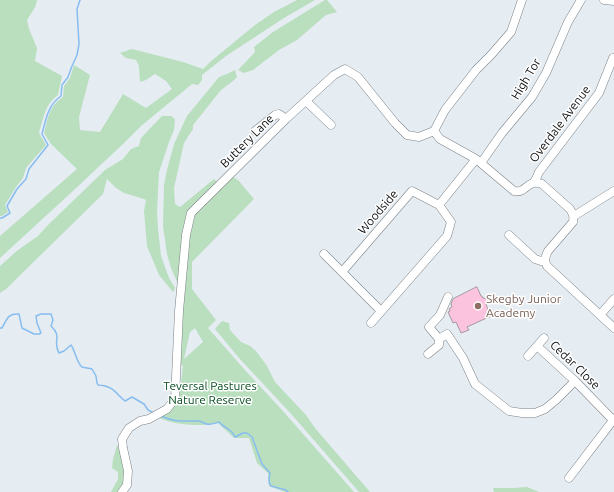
<!DOCTYPE html>
<html>
<head>
<meta charset="utf-8">
<style>
  body { margin:0 }
  canvas { display:block; background:#e5ecf2 }
</style>
</head>
<body>
<canvas width="614" height="492"></canvas>
<script>
const ctx = document.querySelector('canvas').getContext('2d');
ctx.lineJoin = 'round';
function fillPath(path, color) { ctx.fillStyle = color; ctx.fill(path, 'evenodd'); }
function stroke(path, color, width, dash) { ctx.strokeStyle = color; ctx.lineWidth = width; ctx.lineCap = dash ? 'butt' : 'round'; ctx.setLineDash(dash || []); ctx.stroke(path); }
function drawText(font, color, halo, rows, align = 'center') {
  ctx.font = font + ' Ubuntu,sans-serif'; ctx.lineWidth = 3; ctx.setLineDash([]); ctx.textBaseline = 'middle'; ctx.strokeStyle = halo; ctx.fillStyle = color; for (const [text, x, y, turn = 0] of rows) {
    ctx.save(); ctx.translate(x, y); ctx.rotate((+turn || 0) * Math.PI / 180); ctx.textAlign = isNaN(turn) ? turn : align; if (halo) ctx.strokeText(text, 0, 0); ctx.fillText(text, 0, 0); ctx.restore();
  }
}
const green = new Path2D(`
  M0,0H37C36,8 31,13 27,20L29,29L37,48L35,61L62,76L58,95C45,104 43,119 39,133L46,145L26,168L23,178L16,187L5,205L8,212L2,216H0Z
  M297,0H315L284,18L226,56L202,75V80L198,85L192,84L141,126L124,143L74,190L0,258V236L77,169L51,144L44,133C48,118 49,106 63,97L64,86L70,78L74,65L90,75L79,117L80,130L100,132L123,94L146,108L172,89L166,81L155,74L146,80L140,82L139,66L136,60L126,58L120,53L132,49L183,62L203,69L210,62L255,25L274,12Z
  M325,0H327L337,12L326,15L297,40L279,50L253,70L244,73L238,70L255,52L254,47L273,32Z
  M235,70L237,77L233,81L221,90L193,125V129L184,143L174,188L175,204L180,207L214,179L218,183L194,204L191,208L179,286L171,268L167,254L163,226L164,185L167,170L174,144L180,131L187,116L219,77L227,74Z
  M162,116H171L175,119L174,130L169,142L159,172L157,212L158,229L161,256L169,278L175,288L173,292L159,275L147,246L144,211L146,200L144,199L124,193L116,188L107,179L103,194L6,289L0,293V266L18,250L38,236L47,226L105,170L123,159L131,149L139,146L141,138Z
  M232,176L239,181L254,199L192,262V289L216,320L208,328L244,369L282,410L354,492H285L269,486L268,473L257,463L249,438H234L218,423C202,427 174,425 159,418L169,411L179,400L183,366L179,365L184,284L192,214ZM195,328L203,342L184,359L190,332Z
  M222,321L229,323L230,330L241,342L250,346L256,351L267,366L275,382L306,415L315,428L370,492H359L293,416L239,358L215,329Z
  M117,445C125,459 129,477 119,492H111L118,479V472L112,468L113,459Z
  M527,487L539,492H494L493,488H513Z`);
const stream = new Path2D(`
  M0,218H2L10,213L7,206L17,189L26,179L29,169L48,145L42,134C46,119 48,105 61,96L62,85L68,77L72,66L77,55L79,44L77,9L80,0
  M0,328H2C7,320 7,313 19,314L22,328L34,334H39L41,333L37,323L36,316L41,314H51L53,320L51,326C63,337 52,341 59,353L64,351L71,345C75,350 77,364 82,367C85,368 89,368 92,369L96,376L97,383L98,385C114,386 115,393 125,401L132,397L144,404L148,410L154,413
  M161,416C174,422 181,421 195,421C200,420 203,423 207,424C211,425 215,423 219,422C225,429 231,428 235,437L243,433H247L252,437L262,464L270,473C270,477 267,482 271,486L286,490L288,492`);
const building = new Path2D(`
  M477,287L481,296H482L483,298L487,299L488,302L486,304L487,307L491,316L467,327L469,330L461,333L456,322L453,323L448,312L450,311L449,309L452,307L451,304L453,299Z`);
const minor = new Path2D(`
  M604,0L614,1
  M306,101L331,125
  M255,131L275,115L279,114L286,119
  M434,131L440,139L476,159L514,191C527,194 527,178 542,184L570,209C573,214 574,216 573,222L548,251C545,257 544,260 547,266L614,328
  M481,163L502,133L532,97L546,73L568,22L581,0
  M534,182L536,179L539,172L599,93L613,58
  M439,205L476,159
  M574,216L614,191
  M509,235L535,259L541,261L545,260
  M324,254L381,311
  M342,272L412,191L439,205L451,222L447,236L371,323
  M600,315L614,299
  M439,339L429,327L440,315L448,297
  M537,346L544,338
  M428,354L439,345V339L447,334L463,358L475,384L509,411L522,413H535L545,409L556,400L575,381
  M528,356L537,346L575,381L614,421
  M569,478L614,419
  M122,492L127,485L128,471L123,448L122,439L129,428L140,421L149,419L167,409L175,399L179,311L186,235L191,213L286,119L334,75L345,69L358,77L395,123L407,135L419,137L434,131L445,110L476,70L491,55L511,32L522,0`);
const markers = [
  [478,306,4,"#8d6e63"]
];
const streetNames = [
  ["High Tor",526,79,-59],
  ["Overdale Avenue",560,124,-53],
  ["Buttery Lane",247,141,-45],
  ["Woodside",378,212,-49],
  ["Cedar Close",575,365,44]
];
const educationNames = [
  ["Skegby Junior",486,299],
  ["Academy",486,313]
];
const parkNames = [
  ["Teversal Pastures",210,386],
  ["Nature Reserve",210,400]
];
fillPath(green, '#b9dfbf');
stroke(stream, '#88bdf0', 1.5);
fillPath(building, '#fcc3de');
stroke(building, '#a39a9e', 1);
stroke(minor, '#7d8388', 9);
stroke(minor, '#fff', 8);
for (const [x, y, r, color] of markers) { const dot = new Path2D(); dot.arc(x, y, r, 0, 2 * Math.PI); ctx.fillStyle = color; ctx.fill(dot); stroke(dot, '#fff', 1.5); }
drawText('12px', '#0d0f11', '#fff', streetNames);
drawText('12px', '#785e54', '#fff', educationNames, 'left');
drawText('12px', '#084d21', '#fff', parkNames);
</script>
</body>
</html>
